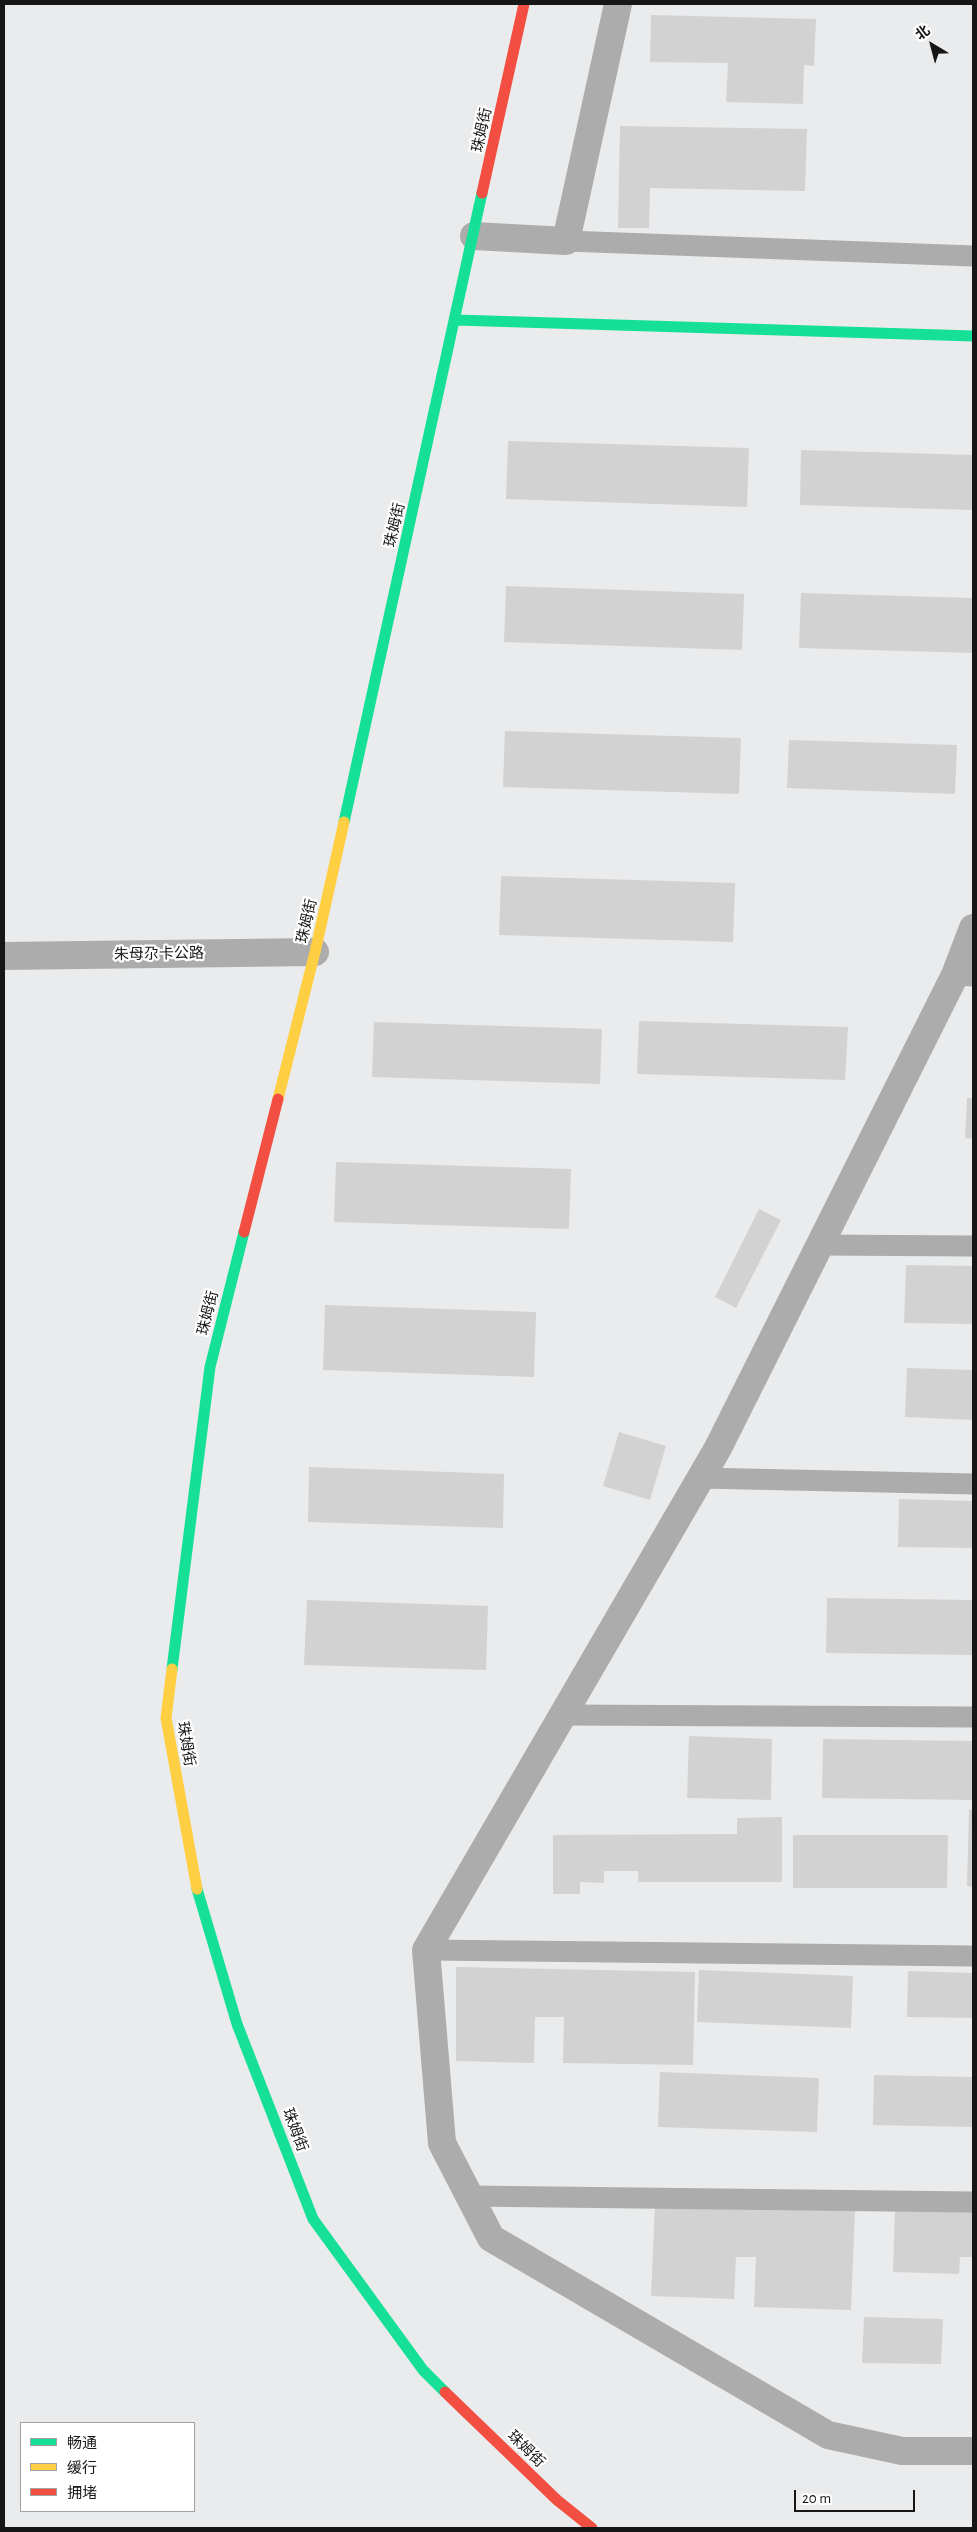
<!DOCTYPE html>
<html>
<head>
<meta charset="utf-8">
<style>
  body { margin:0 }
  #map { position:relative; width:977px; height:2532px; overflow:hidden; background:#eaebec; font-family:"Alegreya Sans","Noto Sans SC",sans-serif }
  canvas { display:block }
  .frame { position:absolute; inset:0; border:5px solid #161617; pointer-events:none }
  .legend { position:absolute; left:20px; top:2422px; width:175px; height:90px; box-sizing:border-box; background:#fff; border:1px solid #a2a2a2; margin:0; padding:6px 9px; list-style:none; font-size:15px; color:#161617 }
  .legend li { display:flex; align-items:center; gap:10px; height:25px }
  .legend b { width:25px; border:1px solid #a2a2a2 }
  .north { position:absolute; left:907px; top:20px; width:50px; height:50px; -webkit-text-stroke:4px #fff; paint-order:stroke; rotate:323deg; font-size:14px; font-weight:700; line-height:20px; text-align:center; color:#161617 }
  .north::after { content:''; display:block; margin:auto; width:18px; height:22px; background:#161617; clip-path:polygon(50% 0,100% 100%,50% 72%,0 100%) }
  .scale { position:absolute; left:794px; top:2490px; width:121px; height:22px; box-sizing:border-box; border:2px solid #161617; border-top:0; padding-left:6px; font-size:15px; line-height:18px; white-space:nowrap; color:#161617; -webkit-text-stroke:4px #fff; paint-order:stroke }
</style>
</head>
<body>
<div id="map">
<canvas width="977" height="2532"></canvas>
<div class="frame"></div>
<ul class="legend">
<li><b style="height:6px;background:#16e098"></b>畅通</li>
<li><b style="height:6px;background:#ffcf43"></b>缓行</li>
<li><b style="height:6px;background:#f24e42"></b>拥堵</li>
</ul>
<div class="north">北</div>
<div class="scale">20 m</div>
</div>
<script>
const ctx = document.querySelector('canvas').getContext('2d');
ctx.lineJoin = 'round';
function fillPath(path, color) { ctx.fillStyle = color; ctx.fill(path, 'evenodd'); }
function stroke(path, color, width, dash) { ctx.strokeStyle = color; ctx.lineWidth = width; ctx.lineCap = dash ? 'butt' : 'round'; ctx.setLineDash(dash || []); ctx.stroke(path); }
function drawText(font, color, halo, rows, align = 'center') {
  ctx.font = font + ' "Alegreya Sans","Noto Sans SC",sans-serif'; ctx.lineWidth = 4.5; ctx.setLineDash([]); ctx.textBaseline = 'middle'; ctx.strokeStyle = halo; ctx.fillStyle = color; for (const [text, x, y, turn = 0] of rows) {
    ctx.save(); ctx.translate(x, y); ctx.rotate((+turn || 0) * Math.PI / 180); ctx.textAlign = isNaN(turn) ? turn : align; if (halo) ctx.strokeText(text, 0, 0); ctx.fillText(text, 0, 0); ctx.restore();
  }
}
const building = new Path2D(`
  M651,15L816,19L814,66L804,65L803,104L726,102L728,63L650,62Z
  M620,126L807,129L805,191L650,188L649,228H618Z
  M508,441L749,448L747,507L506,499Z
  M801,450L973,455V510L800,505Z
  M506,586L744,594L742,650L504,642Z
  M801,593L973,598V653L799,648Z
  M505,731L741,738L739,794L503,787Z
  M789,740L957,745L955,794L787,788Z
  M501,876L735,883L733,942L499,935Z
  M639,1021L848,1027L845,1080L637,1074Z
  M374,1022L602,1029L600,1084L372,1077Z
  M967,1098H973V1139L965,1138Z
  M336,1162L571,1169L569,1229L334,1222Z
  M759,1209L781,1220L736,1308L715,1297Z
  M906,1265L973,1266V1324L904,1323Z
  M325,1305L536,1312L534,1377L323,1370Z
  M907,1368L973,1370V1420L905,1417Z
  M619,1432L666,1446L650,1500L603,1486Z
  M309,1467L504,1474L503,1528L308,1522Z
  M899,1499L973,1501V1548L898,1547Z
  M827,1598L973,1600V1655L826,1653Z
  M307,1600L488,1606L486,1670L304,1665Z
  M689,1736L772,1739L771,1800L687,1798Z
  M823,1739L973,1741V1800L822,1798Z
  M969,1809L973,1810V1887L967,1886Z
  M782,1817V1882H638V1871H604V1883L580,1882V1894H553V1835L737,1834V1818Z
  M793,1835H948L947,1888H793Z
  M456,1967L695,1972L693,2065L563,2063L564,2017H535L534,2063L456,2061Z
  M699,1970L853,1976L851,2028L697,2022Z
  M908,1971L973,1973V2018L907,2017Z
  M660,2072L819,2078L817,2132L658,2127Z
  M874,2075L973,2077V2127L873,2125Z
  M655,2204L855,2210L851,2310L754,2307L756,2257H736L734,2299L651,2296Z
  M895,2207L973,2209V2257H960L959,2274L893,2272Z
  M864,2317L943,2319L941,2364L862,2363Z`);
const lane = new Path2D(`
  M566,241L973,256
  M955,975L973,976
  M820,1245L973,1246
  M700,1478L973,1484
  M563,1715L973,1717
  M426,1950L973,1956
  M469,2196L973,2202`);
const street = new Path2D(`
  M474,236L566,241L618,4
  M973,928L955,975L718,1448L426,1950L442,2143L491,2238L828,2435L902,2451H973
  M4,956L315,952`);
const fast = new Path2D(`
  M456,320L973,336
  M344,822L482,193
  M172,1669L210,1367L244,1232
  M197,1889L237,2024L313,2219L423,2370L445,2392`);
const slow = new Path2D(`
  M278,1099L315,952L344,822
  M172,1669L166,1718L197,1889`);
const jam = new Path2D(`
  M482,193L524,4
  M244,1232L278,1099
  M445,2392L557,2500L592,2528`);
const streetNames = [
  ["珠姆街",482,130,-78],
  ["珠姆街",395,525,-77],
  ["珠姆街",307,921,-77],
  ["朱母尕卡公路",159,954,-1],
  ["珠姆街",208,1313,-76],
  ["珠姆街",186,1744,80],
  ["珠姆街",295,2130,69],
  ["珠姆街",526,2449,44]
];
fillPath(building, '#d3d2d3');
stroke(lane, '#acacac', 21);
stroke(street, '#acacac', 28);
stroke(fast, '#16e098', 11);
stroke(slow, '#ffcf43', 11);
stroke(jam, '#f24e42', 11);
drawText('15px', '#161617', '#fff', streetNames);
</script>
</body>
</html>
